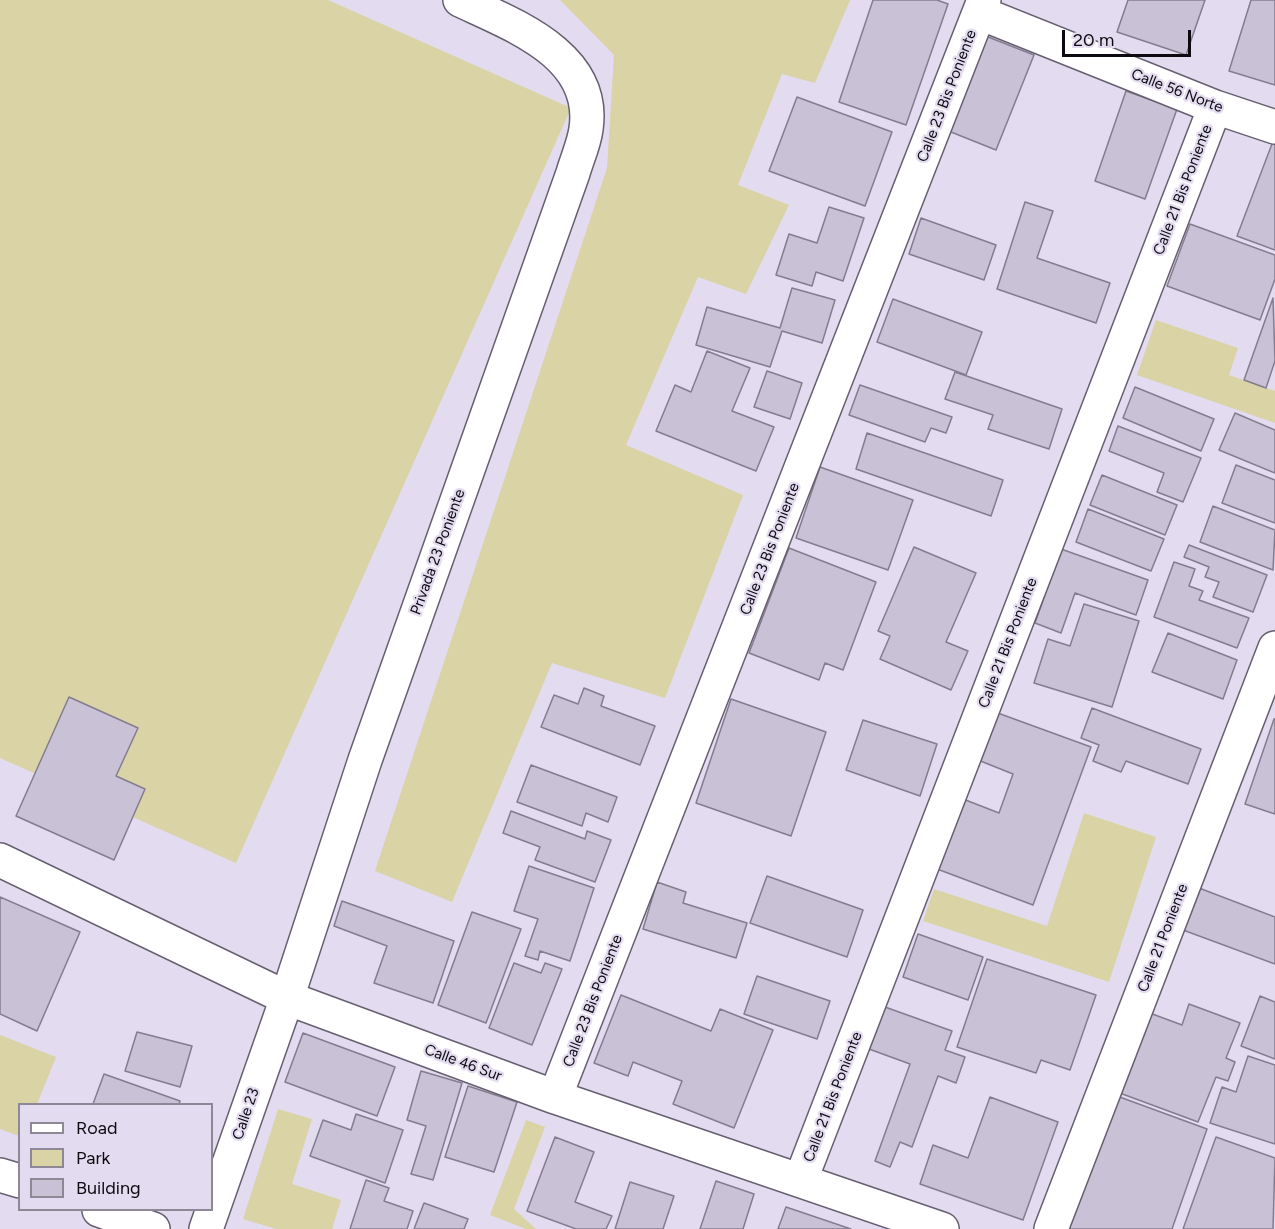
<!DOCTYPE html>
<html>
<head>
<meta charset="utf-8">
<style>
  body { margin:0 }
  #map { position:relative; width:1275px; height:1229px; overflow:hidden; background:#e3dbef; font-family:Figtree,sans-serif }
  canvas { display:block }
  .legend { position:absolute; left:18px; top:1103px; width:195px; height:108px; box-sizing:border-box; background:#e3dbef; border:2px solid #8d8796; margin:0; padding:8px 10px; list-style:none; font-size:18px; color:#0c0a10 }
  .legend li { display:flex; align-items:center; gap:12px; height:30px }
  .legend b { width:30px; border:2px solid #8d8796 }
  .scale { position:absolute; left:1062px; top:30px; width:129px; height:27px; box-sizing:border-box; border:3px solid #0c0a10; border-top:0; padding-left:8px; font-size:18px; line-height:21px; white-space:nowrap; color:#0c0a10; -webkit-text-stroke:4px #e3dbef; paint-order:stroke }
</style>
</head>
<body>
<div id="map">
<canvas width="1275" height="1229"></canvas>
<ul class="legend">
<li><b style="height:8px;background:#fff"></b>Road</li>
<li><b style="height:16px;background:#d9d3a6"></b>Park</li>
<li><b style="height:16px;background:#c9c1d5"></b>Building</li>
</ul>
<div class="scale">20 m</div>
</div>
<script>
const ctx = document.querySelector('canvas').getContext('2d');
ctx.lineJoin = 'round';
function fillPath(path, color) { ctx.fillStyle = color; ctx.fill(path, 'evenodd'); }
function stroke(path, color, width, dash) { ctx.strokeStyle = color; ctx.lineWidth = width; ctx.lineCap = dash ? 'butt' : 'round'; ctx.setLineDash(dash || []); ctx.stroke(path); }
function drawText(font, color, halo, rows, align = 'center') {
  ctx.font = font + ' Figtree,sans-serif'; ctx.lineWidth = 4.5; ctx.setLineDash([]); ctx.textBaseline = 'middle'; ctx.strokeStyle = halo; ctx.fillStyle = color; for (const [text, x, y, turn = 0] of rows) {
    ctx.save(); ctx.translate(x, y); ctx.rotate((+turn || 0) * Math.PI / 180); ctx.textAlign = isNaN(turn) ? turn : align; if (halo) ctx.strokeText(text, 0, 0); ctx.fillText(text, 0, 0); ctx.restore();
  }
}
const green = new Path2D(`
  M0,0H328L571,108L236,863L0,758Z
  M560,0H850L815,83L782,74L738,185L789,205L746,294L698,277L626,445L743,495L665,698L552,663L452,902L375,871L607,168L614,55Z
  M1156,320L1238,348L1229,375L1275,391V423L1137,375Z
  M1084,813L1156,837L1109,982L923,921L934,889L1047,926Z
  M0,1035L56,1057L37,1104H20L19,1136L0,1129Z
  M278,1109L312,1119L292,1184L341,1200L332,1229H276L243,1219Z
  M526,1120L545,1127L514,1209L536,1229H526L490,1215Z`);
const building = new Path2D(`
  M873,0H937L948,4L906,125L839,102Z
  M1128,0H1205L1186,55L1117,32Z
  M1251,0H1275V85L1229,71Z
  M983,35L1034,55L996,150L946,130Z
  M1126,91L1177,109L1145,199L1095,181Z
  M797,97L892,132L865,206L769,171Z
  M1275,136V250L1237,236Z
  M1025,202L1053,211L1037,258L1110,283L1096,323L997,289Z
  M829,207L864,218L843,281L816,272L812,286L776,275L789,234L817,243Z
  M921,218L996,245L984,280L909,254Z
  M1190,224L1275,255V279L1260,320L1167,286Z
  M792,288L835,300L822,343L782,331L770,367L696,345L707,307L780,328Z
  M1273,298L1275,361L1266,388L1244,380Z
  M893,299L982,332L966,375L877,342Z
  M707,351L750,368L732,411L774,427L756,471L656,431L675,385L691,392Z
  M767,371L802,383L790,419L754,407Z
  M955,372L1062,409L1049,449L988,429L993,415L945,399Z
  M860,385L952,417L946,433L931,428L925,442L849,415Z
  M1135,387L1214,419L1201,451L1123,418Z
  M1235,413L1275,430V473L1219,450Z
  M1118,426L1201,458L1183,502L1157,492L1164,473L1109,451Z
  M867,433L1003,480L991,516L856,469Z
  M1236,465L1275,480V523L1222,503Z
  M820,467L913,500L888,570L796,538Z
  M1102,475L1177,505L1165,535L1090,505Z
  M1213,506L1275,530L1273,570L1200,542Z
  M1088,509L1164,539L1151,571L1076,542Z
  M1189,545L1267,575L1253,612L1213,597L1219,582L1205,577L1209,567L1184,557Z
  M914,547L976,573L946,642L968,651L951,690L880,659L890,636L878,631Z
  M789,548L876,582L843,670L825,663L819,680L749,653Z
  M1061,549L1148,580L1136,615L1075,593L1061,633L1035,623Z
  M1174,562L1195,569L1189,586L1203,591L1199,600L1249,618L1237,648L1154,617Z
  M1084,604L1139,621L1112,707L1034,683L1048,639L1070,646Z
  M1168,633L1237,660L1223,699L1152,672Z
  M584,688L604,696L601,706L655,726L640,765L541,727L554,695L578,704Z
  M69,697L138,728L116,776L145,789L114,860L16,816Z
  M731,699L826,732L791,836L696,803Z
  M1092,708L1201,749L1188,784L1126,761L1121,772L1093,761L1099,745L1081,738Z
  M995,712L1091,747L1033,905L937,869L963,799L999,813L1013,774L978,760Z
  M1274,719H1275V814L1245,804Z
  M863,720L937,744L920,796L846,770Z
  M531,765L617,797L608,822L586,813L582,826L517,802Z
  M511,811L585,839L587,831L611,840L595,882L535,860L540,847L503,833Z
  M529,866L594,888L570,961L540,951L538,960L525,956L538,919L514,911Z
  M767,876L863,910L847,957L750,923Z
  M657,882L686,892L683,903L747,923L736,958L643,929Z
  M1199,888L1275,917V964L1183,930Z
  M0,897L80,932L37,1031L0,1014Z
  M342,901L454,941L433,1003L374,983L387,946L334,926Z
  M472,912L521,929L486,1023L438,1005Z
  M918,934L983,957L968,1000L903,977Z
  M987,959L1096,995L1070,1070L1041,1060L1036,1073L957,1047Z
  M514,963L541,973L545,963L562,969L532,1045L489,1028Z
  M757,976L830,1001L817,1039L744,1014Z
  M621,995L711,1031L720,1009L773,1030L734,1128L673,1104L682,1081L633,1062L628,1076L594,1063Z
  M1260,996L1275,1002V1059L1241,1046Z
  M1189,1004L1240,1023L1226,1058L1235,1062L1228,1081L1216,1077L1198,1122L1117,1092L1147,1012L1182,1025Z
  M885,1007L952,1031L945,1050L965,1057L956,1083L938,1076L912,1147L900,1142L890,1167L875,1161L910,1064L869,1049Z
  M137,1032L192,1046L180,1087L125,1071Z
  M303,1033L395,1067L377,1116L285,1082Z
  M1248,1056L1275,1065V1144L1210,1123L1222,1087L1236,1092Z
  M421,1071L462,1083L433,1180L411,1174L426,1126L407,1120Z
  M104,1074L180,1101L179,1104H93Z
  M468,1086L517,1102L494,1172L445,1157Z
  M1117,1096L1207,1129L1172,1229H1069Z
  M990,1097L1058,1122L1023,1220L920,1184L933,1145L968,1158Z
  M356,1114L403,1130L385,1183L310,1156L323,1120L351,1130Z
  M555,1137L594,1152L575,1202L612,1216L606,1229H576L527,1211Z
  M1216,1137L1275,1158L1273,1229H1183Z
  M366,1180L389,1188L384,1201L413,1211L407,1229H350Z
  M716,1181L754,1194L743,1229H700Z
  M630,1182L674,1196L663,1229H615Z
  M424,1203L468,1219L464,1229H414Z
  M786,1207L851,1229H778Z`);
const street = new Path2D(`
  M980,13L1215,107L1275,127
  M0,860L287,998L555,1097L942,1229
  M555,1097L984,0
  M0,1175L20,1181
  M801,1179L1215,107
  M99,1210L153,1229
  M206,1229L287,998L365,760L573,173C577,159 584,144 586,129C597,55 513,25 460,0
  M1051,1229L1275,648`);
const streetNames = [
  ["Calle 56 Norte",1177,91,21],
  ["Calle 23 Bis Poniente",947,96,-69],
  ["Calle 21 Bis Poniente",1183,190,-69],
  ["Calle 23 Bis Poniente",770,549,-69],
  ["Privada 23 Poniente",438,552,-70],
  ["Calle 21 Bis Poniente",1008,643,-69],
  ["Calle 21 Poniente",1163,938,-69],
  ["Calle 23 Bis Poniente",593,1001,-69],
  ["Calle 46 Sur",463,1063,20],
  ["Calle 21 Bis Poniente",833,1097,-69],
  ["Calle 23",246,1114,-71]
];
fillPath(green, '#d9d3a6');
fillPath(building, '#c9c1d5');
stroke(building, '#847c8f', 1.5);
stroke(street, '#665f70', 36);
stroke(street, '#fff', 33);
drawText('15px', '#0c0a10', '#e3dbef', streetNames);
</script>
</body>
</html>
